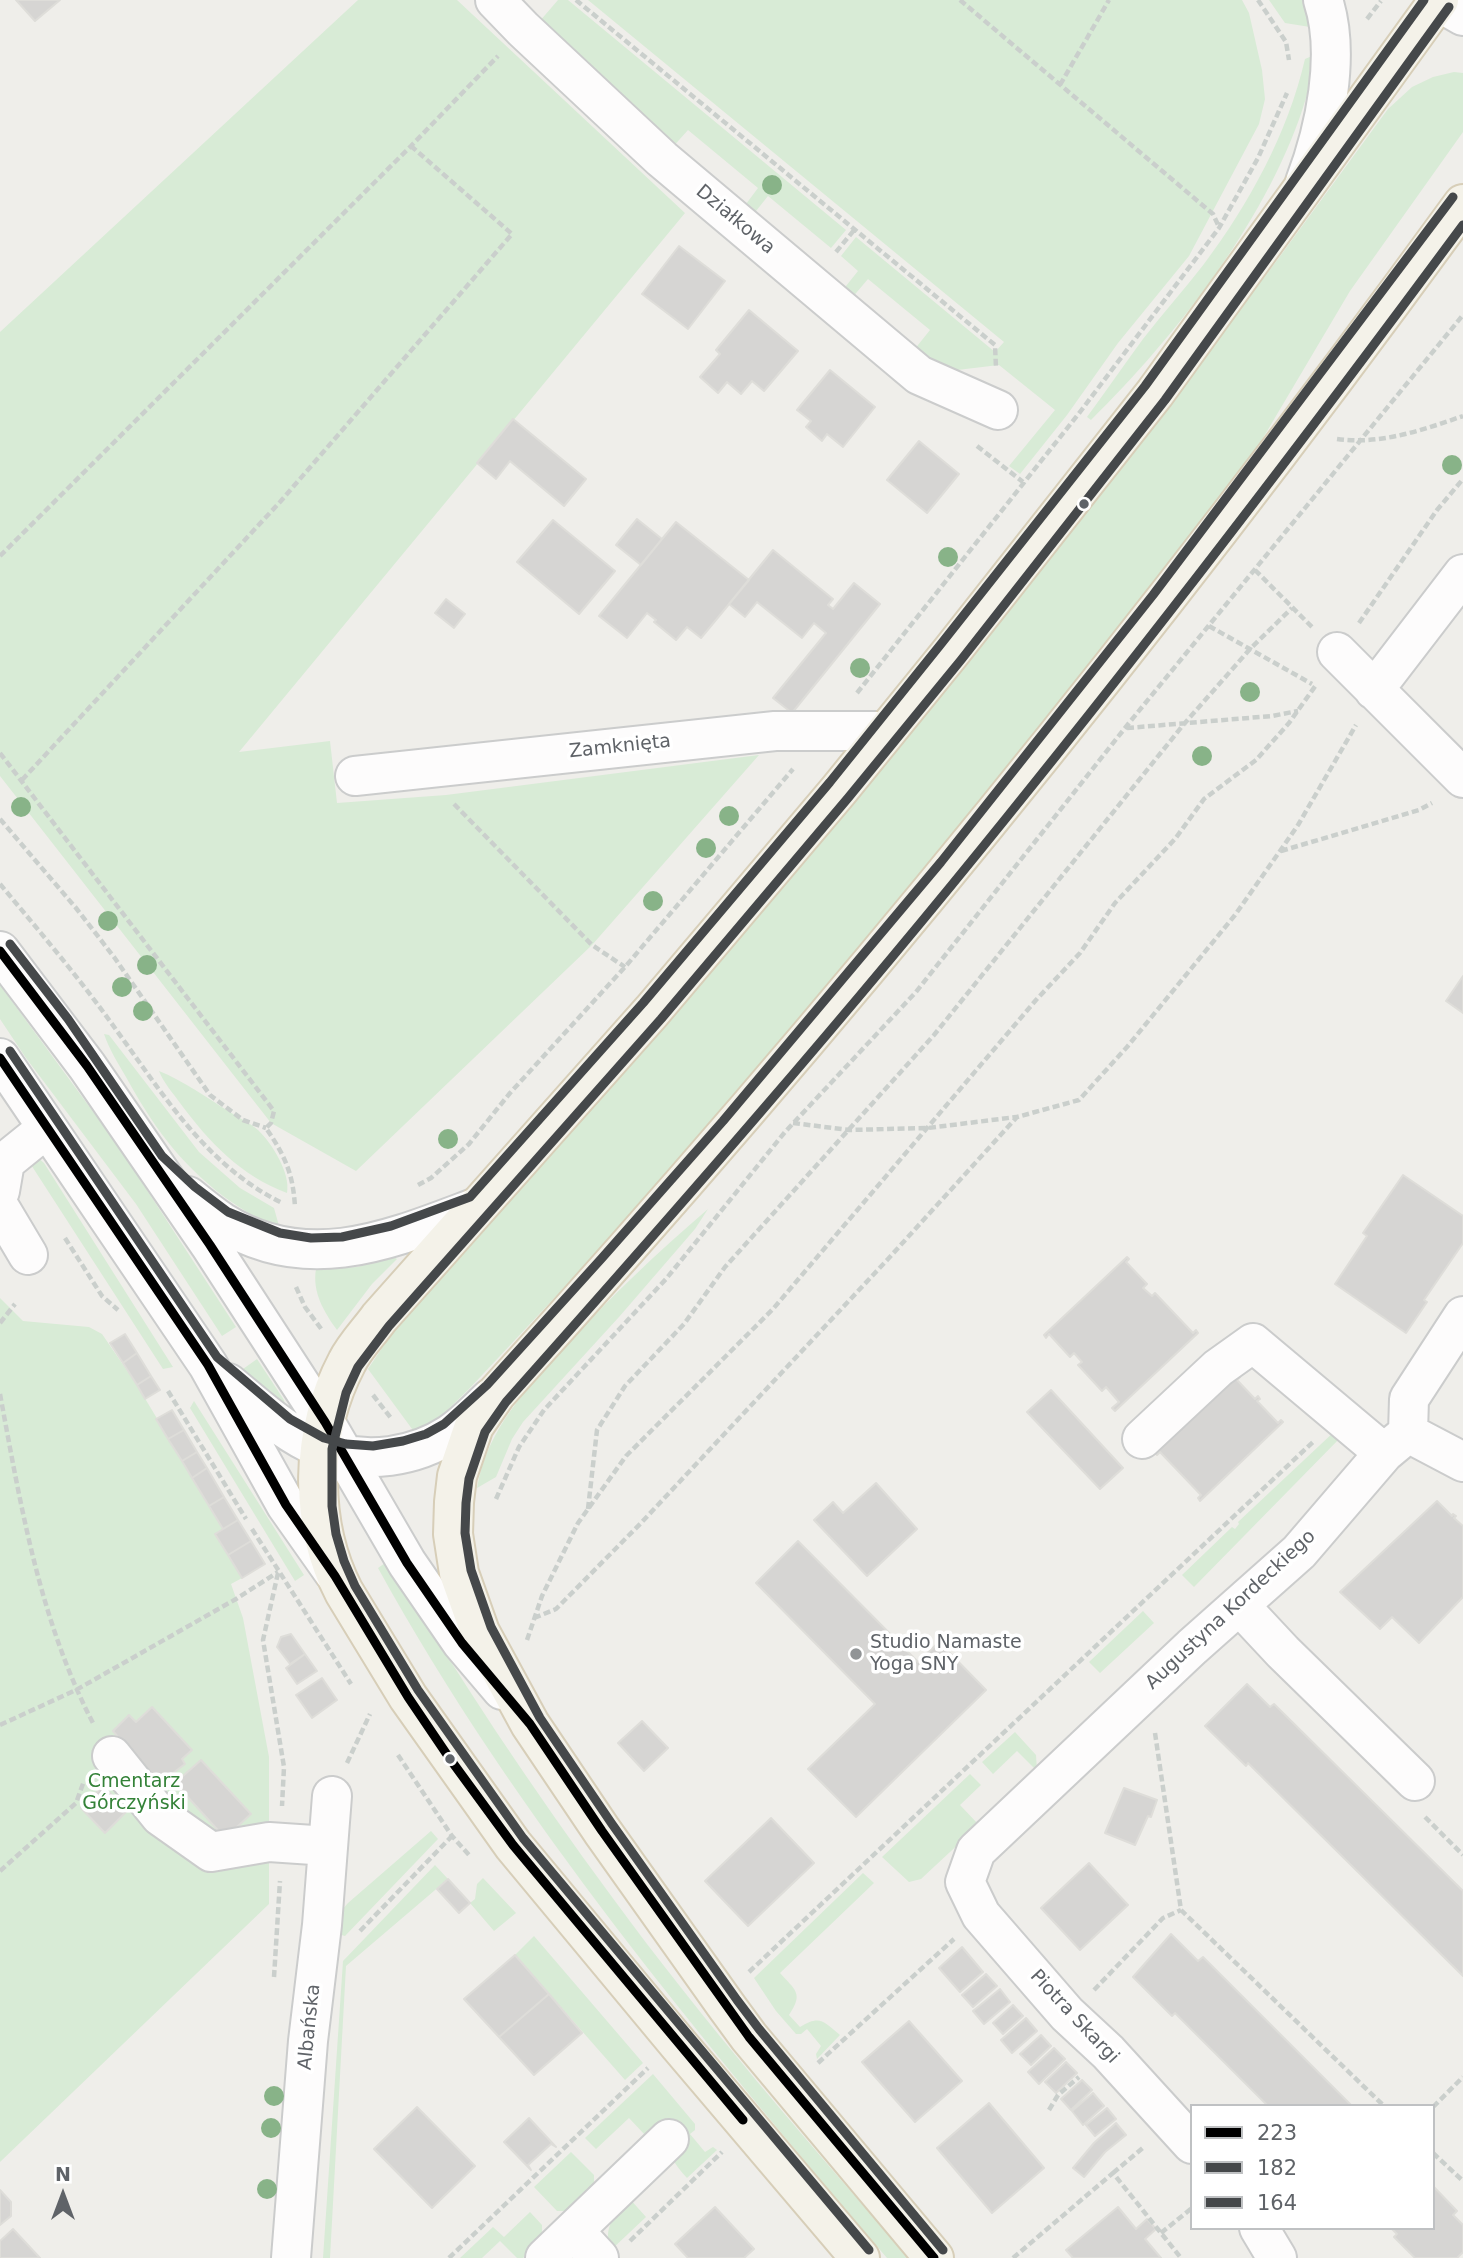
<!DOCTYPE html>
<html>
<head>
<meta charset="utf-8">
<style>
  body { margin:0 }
  #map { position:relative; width:1463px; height:2258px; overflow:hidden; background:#efeeea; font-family:"DejaVu Sans",sans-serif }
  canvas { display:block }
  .legend { position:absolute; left:1190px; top:2104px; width:245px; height:126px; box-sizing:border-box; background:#fff; border:2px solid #bfc1c3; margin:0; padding:9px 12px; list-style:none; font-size:21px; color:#5f6368 }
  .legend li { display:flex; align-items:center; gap:14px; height:35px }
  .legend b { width:35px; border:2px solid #bfc1c3 }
  .north { position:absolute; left:28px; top:2160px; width:70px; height:70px; -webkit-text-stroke:5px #fff; paint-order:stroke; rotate:0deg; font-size:19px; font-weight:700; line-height:28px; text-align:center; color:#5f6368 }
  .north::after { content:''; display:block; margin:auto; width:24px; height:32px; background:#5f6368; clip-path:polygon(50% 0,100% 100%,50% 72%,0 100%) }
</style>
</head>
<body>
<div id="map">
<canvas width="1463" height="2258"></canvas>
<ul class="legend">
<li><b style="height:9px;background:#000"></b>223</li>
<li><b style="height:9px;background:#45484a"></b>182</li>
<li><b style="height:9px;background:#45484a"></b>164</li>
</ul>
<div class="north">N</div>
</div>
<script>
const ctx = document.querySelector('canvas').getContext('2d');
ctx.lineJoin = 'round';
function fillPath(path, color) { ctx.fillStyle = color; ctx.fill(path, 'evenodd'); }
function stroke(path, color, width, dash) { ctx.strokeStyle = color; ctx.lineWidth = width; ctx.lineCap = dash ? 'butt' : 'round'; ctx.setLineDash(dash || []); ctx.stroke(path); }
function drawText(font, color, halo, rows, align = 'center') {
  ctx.font = font + ' "DejaVu Sans",sans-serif'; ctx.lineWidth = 7; ctx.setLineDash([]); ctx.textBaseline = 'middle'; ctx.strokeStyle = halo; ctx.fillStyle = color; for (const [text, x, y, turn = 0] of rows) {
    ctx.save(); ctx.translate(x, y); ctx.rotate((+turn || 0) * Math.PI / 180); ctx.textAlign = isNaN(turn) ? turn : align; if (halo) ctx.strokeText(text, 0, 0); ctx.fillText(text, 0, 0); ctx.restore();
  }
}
const green = new Path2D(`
  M358,0H457L685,213L239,752L330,741L337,803L446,795L759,755L592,945L356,1171L271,1123L0,776V332Z
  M558,0H568L846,230L831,248L768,196L752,216L743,208L758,188L688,130L671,149L539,22Z
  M588,0H1242L1249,13L1262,70L1265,99L1259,124L1189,256L1118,343L1067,415L1020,474L1009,466L1055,410L999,365L949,371L914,350L930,330L868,279L851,299L842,291L858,271L841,256L856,237L995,352L1004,342Z
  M1269,0H1302L1308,10L1310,27L1285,23Z
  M1312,56C1310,69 1310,85 1306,98C1272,213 1176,337 1091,420L1087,417C1106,391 1124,365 1143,339C1163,313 1184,290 1204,264C1249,204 1288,133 1305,59Z
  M1454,72L1463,73V132L1350,291L1260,443L1200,523L983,799L808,1009L692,1143L573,1278L469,1389L436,1421L415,1433L368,1369L390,1336L664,1027L897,749L1071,532L1278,259L1388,109L1412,87L1433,77Z
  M0,985L119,1147L236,1327L222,1336L136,1204L26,1058L0,1019Z
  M104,1034L109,1035L199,1152L240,1188L274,1208L279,1226C258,1220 241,1209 223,1196C178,1161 153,1126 126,1077C118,1063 109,1049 104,1034Z
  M159,1071C184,1081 207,1098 230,1112C239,1118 250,1123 258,1130C272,1143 291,1174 287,1193C241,1176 209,1142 180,1103C173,1093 163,1082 159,1071Z
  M26,1157H37L44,1163L173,1367L163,1369Z
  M708,1209L695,1229L619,1317L523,1422L512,1439L496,1477L477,1488C487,1429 527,1388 566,1346C611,1296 658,1252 708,1209Z
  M394,1257L397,1259L372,1284L337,1330C324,1312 312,1292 316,1269L357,1267Z
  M0,1298L23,1321L89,1327L102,1334L137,1385L223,1529L215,1534L242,1578L231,1584L243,1618L269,1757V1904L0,2162Z
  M257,1359L284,1400L285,1406L269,1405L243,1369Z
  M194,1401L304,1575L295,1581L190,1408Z
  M1336,1430L1342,1436L1194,1587L1182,1575L1232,1527L1235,1529L1239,1524L1238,1522Z
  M388,1561C458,1676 532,1789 612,1897C704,2023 807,2141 909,2258H887C702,2040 516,1819 378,1568Z
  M1143,1611L1154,1623L1100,1673L1089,1662Z
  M1015,1732L1036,1755L1037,1771L1017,1751L993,1774L982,1762Z
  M970,1774L981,1785L960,1805L979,1825L921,1879L909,1882L882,1857Z
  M431,1831L438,1839L345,1936L331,1932L341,1911L348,1903Z
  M435,1865L448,1879L346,1966L330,2258H323L343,1961Z
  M863,1873L874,1883L780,1973C795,1990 804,1993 789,2015L800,2027C820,2015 823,2021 840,2035L817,2059L816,2054L821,2046L807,2029L801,2034H796L776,2011L754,1978Z
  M483,1878L516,1913L494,1931L470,1903L475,1899L477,1884Z
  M534,1936L643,2063L625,2080L515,1955Z
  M653,2074L695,2124V2130L690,2134L705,2152L713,2147L717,2150L687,2178C674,2165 669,2151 658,2136L645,2135L629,2118L596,2149L585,2138Z
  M571,2152L594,2175V2190L572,2211H557L534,2187Z
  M629,2198L646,2217L611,2250C602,2227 615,2216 629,2198Z
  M530,2212L542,2225V2240L523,2258H517L500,2241L482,2258H460L493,2227L504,2237Z`);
const building = new Path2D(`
  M16,0H60L35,21Z
  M679,246L725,281L688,329L642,294Z
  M749,310L798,351L764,391L752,381L741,394L727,382L718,393L700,377L720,354L716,350Z
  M830,370L875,407L843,447L827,434L822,441L806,427L811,421L797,410Z
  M513,419L586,479L564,506L510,461L496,479L477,463Z
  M919,441L959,474L927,513L887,480Z
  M637,519L662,539L641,565L616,545Z
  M553,520L615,571L579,614L517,562Z
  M676,522L749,580L701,638L687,627L676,640L654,622L656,620L647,613L627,638L599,616Z
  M773,550L833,599L828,605L833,609L854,583L880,604L792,713L773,698L826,633L814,623L802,638L757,602L745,617L729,604Z
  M446,599L465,614L454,628L435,613Z
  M1463,976V1013L1446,1001Z
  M1403,1175L1463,1216V1243L1424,1300L1427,1302L1406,1333L1335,1284L1367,1236L1363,1233Z
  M1127,1257L1129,1259L1126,1262L1147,1284L1143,1288L1152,1296L1155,1293L1193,1333L1196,1330L1198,1333L1115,1411L1112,1408L1119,1402L1106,1387L1102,1391L1078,1365L1082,1362L1074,1353L1070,1357L1049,1334L1046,1338L1044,1335Z
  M125,1334L137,1353L123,1363L110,1343Z
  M137,1353L151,1376L137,1385L123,1363Z
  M1237,1375L1240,1377L1237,1380L1255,1399L1258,1396L1260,1399L1257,1401L1278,1423L1281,1420L1283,1422L1200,1501L1198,1498L1201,1495L1160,1452L1157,1455L1155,1453Z
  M151,1376L160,1390L145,1399L137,1385Z
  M1051,1390L1123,1468L1100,1489L1027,1412Z
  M172,1410L184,1430L168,1439L156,1419Z
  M184,1430L197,1452L182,1461L168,1439Z
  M197,1452L207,1468L192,1478L182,1461Z
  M207,1468L224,1497L209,1506L192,1478Z
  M876,1483L917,1529L867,1576L814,1520L833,1502L843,1513Z
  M224,1497L238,1520L223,1529L209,1506Z
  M1437,1501L1452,1516L1453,1514L1456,1516L1454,1518L1463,1526V1597L1419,1643L1392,1617L1380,1629L1340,1592Z
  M238,1520L251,1541L228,1555L215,1534Z
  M251,1541L265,1564L242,1578L228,1555Z
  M798,1541L918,1662L939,1642L986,1690L856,1817L808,1769L875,1704L756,1583Z
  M291,1634L305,1654L290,1664L277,1647L281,1637Z
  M305,1654L317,1671L297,1684L286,1668Z
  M322,1678L337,1700L312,1718L296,1695Z
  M1247,1684L1270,1707L1274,1704L1463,1891V1976L1248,1763L1246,1766L1205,1726Z
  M152,1707L192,1750L182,1759L185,1764L169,1776L167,1773L156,1783L113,1731L129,1715L136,1722Z
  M642,1721L668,1748L644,1771L618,1743Z
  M201,1760L251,1814L225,1838L175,1783Z
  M103,1786L127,1811L105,1833L81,1808Z
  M1124,1788L1157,1800L1151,1817L1148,1816L1135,1845L1105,1833Z
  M771,1818L814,1863L748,1926L705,1881Z
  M1089,1863L1128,1905L1080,1950L1041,1908Z
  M448,1879L470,1903L459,1913L437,1889Z
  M1171,1934L1198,1961L1203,1957L1352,2106H1268L1175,2013L1172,2016L1133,1977Z
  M962,1947L983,1972L960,1992L939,1968Z
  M515,1955L549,1994L499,2037L464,1999Z
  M986,1974L997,1986L973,2007L962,1995Z
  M1000,1989L1010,2002L984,2024L973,2011Z
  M549,1994L582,2033L534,2075L499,2037Z
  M1013,2005L1023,2016L1003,2034L993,2023Z
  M1026,2018L1037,2031L1012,2053L1001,2040Z
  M909,2021L962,2081L915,2122L862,2062Z
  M1041,2035L1051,2046L1031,2065L1020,2054Z
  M1054,2048L1065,2059L1039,2084L1028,2072Z
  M1066,2062L1077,2073L1056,2093L1045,2082Z
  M1082,2080L1092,2090L1071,2110L1061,2099Z
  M1093,2093L1104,2106L1083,2125L1072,2111Z
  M989,2103L1044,2168L992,2213L937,2148Z
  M417,2107L475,2166L432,2208L374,2149Z
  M1107,2108L1116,2119L1095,2136L1086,2125Z
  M529,2118L556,2147L551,2144L528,2165L531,2170L504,2142Z
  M1116,2123L1126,2135L1105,2152L1084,2177L1073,2168L1094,2143Z
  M1433,2186L1457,2211L1453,2215L1463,2225V2252L1457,2258H1415L1394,2237L1397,2234L1391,2228H1433Z
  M0,2190L11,2202V2216L0,2225Z
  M715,2207L754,2249L744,2258H688L675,2244Z
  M1118,2207L1136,2229L1147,2219L1156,2229L1145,2239L1161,2258H1073L1066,2250Z
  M13,2229L40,2258H0V2241Z`);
const path = new Path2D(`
  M576,0L995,345L996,368
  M960,0L1213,214L1219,227
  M1258,0L1286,42L1289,60
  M1367,19L1381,1
  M1060,85L1109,0
  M836,252L855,229
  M1337,439C1380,445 1423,430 1463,416
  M977,446L1023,482
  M0,556L411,146L498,56
  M1255,570L1312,627
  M1359,623L1437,510L1463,479
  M1209,626L1312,684
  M857,693L1080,412L1219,228L1258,158L1287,93
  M1127,728L1272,716L1298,711
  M0,753L274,1111L271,1123L266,1128C285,1156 293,1173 295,1207
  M22,780L280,502L512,234L411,146
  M454,804L592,945L625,967
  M0,819L76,908L114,957L210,1095L243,1120L266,1128
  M1281,851L1419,810L1432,803
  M0,884C40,932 81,980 117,1031C165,1097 206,1165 282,1203
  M793,1123L849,1130L928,1128L1016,1117
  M418,1185L431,1178L469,1144L510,1093L625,967L793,769
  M65,1238L102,1296L118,1310
  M296,1287L305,1307L322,1330
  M0,1323L15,1304
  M168,1391L246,1519
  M0,1394C21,1507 40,1622 94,1725
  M373,1395L391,1418
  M496,1499L519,1447L544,1410L666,1279L785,1132L916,992L1129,723L1463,315
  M588,1509L597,1430L625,1386L684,1324L725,1267L934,1035L1184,724L1250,649L1292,608
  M252,1529L351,1684
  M278,1573L263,1640L284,1767L282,1806
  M534,1618L556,1609L641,1523L888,1259L1017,1117L1079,1100L1127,1047L1235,915L1280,851L1298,825L1356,725
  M527,1640L542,1596L578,1523L626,1456L773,1309L1036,1000L1080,953L1115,903L1175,839L1204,799L1256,760L1289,723L1316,685
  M0,1725L76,1690L236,1599L278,1572
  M1155,1733L1181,1910L1384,2106
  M398,1755L452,1836L470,1856
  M347,1763L370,1714
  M1425,1817L1463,1855
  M0,1871L76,1803L84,1781
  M360,1931L452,1836
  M749,1972L1314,1441
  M274,1977L280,1881
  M1094,1990L1163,1918L1181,1910
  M818,2063L954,1939
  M1433,2107L1463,2077
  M1049,2110L1058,2095L1079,2077
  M1433,2153L1463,2181
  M1113,2173L1145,2146
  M1161,2233L1192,2208
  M630,2241L722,2152
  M449,2258L648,2068
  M1013,2258L1113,2173L1181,2258`);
const minor = new Path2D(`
  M495,0L523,29L662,159L919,375L998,410
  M1435,0L1463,16
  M1305,182C1325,130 1341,54 1323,0
  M1337,652L1463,778
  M1374,690L1463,574
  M355,776L775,731H885
  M0,951L87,1066L210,1245L325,1422L407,1563L462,1643L502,1690
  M0,1058L208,1365L286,1505L334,1573
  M0,1191L5,1162L47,1128
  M188,1196C199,1205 210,1214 222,1222C308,1276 392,1239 477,1207
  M0,1208L28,1255
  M228,1383C279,1425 318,1465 390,1456C411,1453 432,1446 450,1434C465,1424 478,1410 491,1398
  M1408,1433L1463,1462
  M1142,1439L1218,1368L1253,1343L1384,1453
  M1240,1606L1283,1652L1415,1781
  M112,1756L160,1816L211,1852L269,1842L328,1846
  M1192,2144L1108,2052L1067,2014L981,1915L965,1882L976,1851L1192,1647L1299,1552L1384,1453L1408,1433L1409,1399L1463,1316
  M1259,2228L1277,2258
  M574,2231L599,2258
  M291,2258L308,2041L322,1925L332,1796
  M545,2258L669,2139`);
const major = new Path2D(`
  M860,2258L679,2045L513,1845L408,1697L344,1592C308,1522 310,1432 347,1362C355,1346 369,1332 379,1318L652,1011L839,790L951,652L1155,393L1439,0
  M934,2258L749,2037L727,2007L602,1831L530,1724L480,1632L459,1573L453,1534L454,1502L457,1476L474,1426L496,1394C840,1015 1162,618 1463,204`);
const bus1 = new Path2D(`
  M0,951L87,1066L210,1245L325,1422L407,1563L462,1643L530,1724L602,1831L749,2037L934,2258
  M0,1058L208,1365L286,1505L335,1576L408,1697L450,1759L513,1845L743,2120`);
const bus2 = new Path2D(`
  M869,2250L523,1838L418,1690L355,1586L344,1561L336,1534L332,1506V1449L346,1393L358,1367L389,1326L661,1019L848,798L961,660L1165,400L1449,7
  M943,2250L759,2029L737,2000L612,1824L540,1718L491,1627L471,1570L465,1533L466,1503L469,1479L485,1432L506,1402C677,1210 846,1017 1007,817C1164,623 1315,425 1463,225`);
const bus3 = new Path2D(`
  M10,944L68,1019L162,1156L195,1187L228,1212L280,1233L311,1238L342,1237L391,1226L470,1197L643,1003L830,782L941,644L1145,386L1424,0
  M10,1051L217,1357L290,1419L324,1438L346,1444L373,1446L403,1441L426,1434L444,1424L487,1385L602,1258L723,1121L941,862L1153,595L1453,197`);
const trees = [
  [772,185],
  [1452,465],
  [948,557],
  [860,668],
  [1250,692],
  [1202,756],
  [21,807],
  [729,816],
  [706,848],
  [653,901],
  [108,921],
  [147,965],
  [122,987],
  [143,1011],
  [448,1139],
  [274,2096],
  [271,2128],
  [267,2189]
];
const markers = [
  [1084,504,6,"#5f6368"],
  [856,1654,7,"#919496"],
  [450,1759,6,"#5f6368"]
];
const streetNames = [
  ["Działkowa",735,220,40],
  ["Zamknięta",620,747,-6],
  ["Augustyna Kordeckiego",1231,1610,-43],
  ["Piotra Skargi",1074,2017,47],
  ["Albańska",310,2027,-84]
];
const poiNames = [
  ["Studio Namaste",870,1643],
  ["Yoga SNY",870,1665]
];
const parkNames = [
  ["Cmentarz",134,1782],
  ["Górczyński",134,1804]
];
fillPath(green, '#d8ebd6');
fillPath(building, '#d6d5d3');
stroke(building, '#deddd9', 2);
stroke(minor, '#cbcccc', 42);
stroke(major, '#d7ceb8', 42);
stroke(path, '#cacfcc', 4.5, [7, 3.5]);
stroke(minor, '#fdfcfc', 38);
stroke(major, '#f4f2e9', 38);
stroke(bus1, '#000', 9);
stroke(bus2, '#45484a', 9);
stroke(bus3, '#45484a', 9);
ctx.fillStyle = '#88b388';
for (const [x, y] of trees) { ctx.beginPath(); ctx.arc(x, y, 10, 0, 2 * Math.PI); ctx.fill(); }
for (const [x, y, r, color] of markers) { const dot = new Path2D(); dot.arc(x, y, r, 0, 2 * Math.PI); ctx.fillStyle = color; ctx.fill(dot); stroke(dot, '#fff', 2.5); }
drawText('19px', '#5f6368', '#fff', streetNames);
drawText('19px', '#5f6368', '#fff', poiNames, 'left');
drawText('19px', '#348238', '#fff', parkNames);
</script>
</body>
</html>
